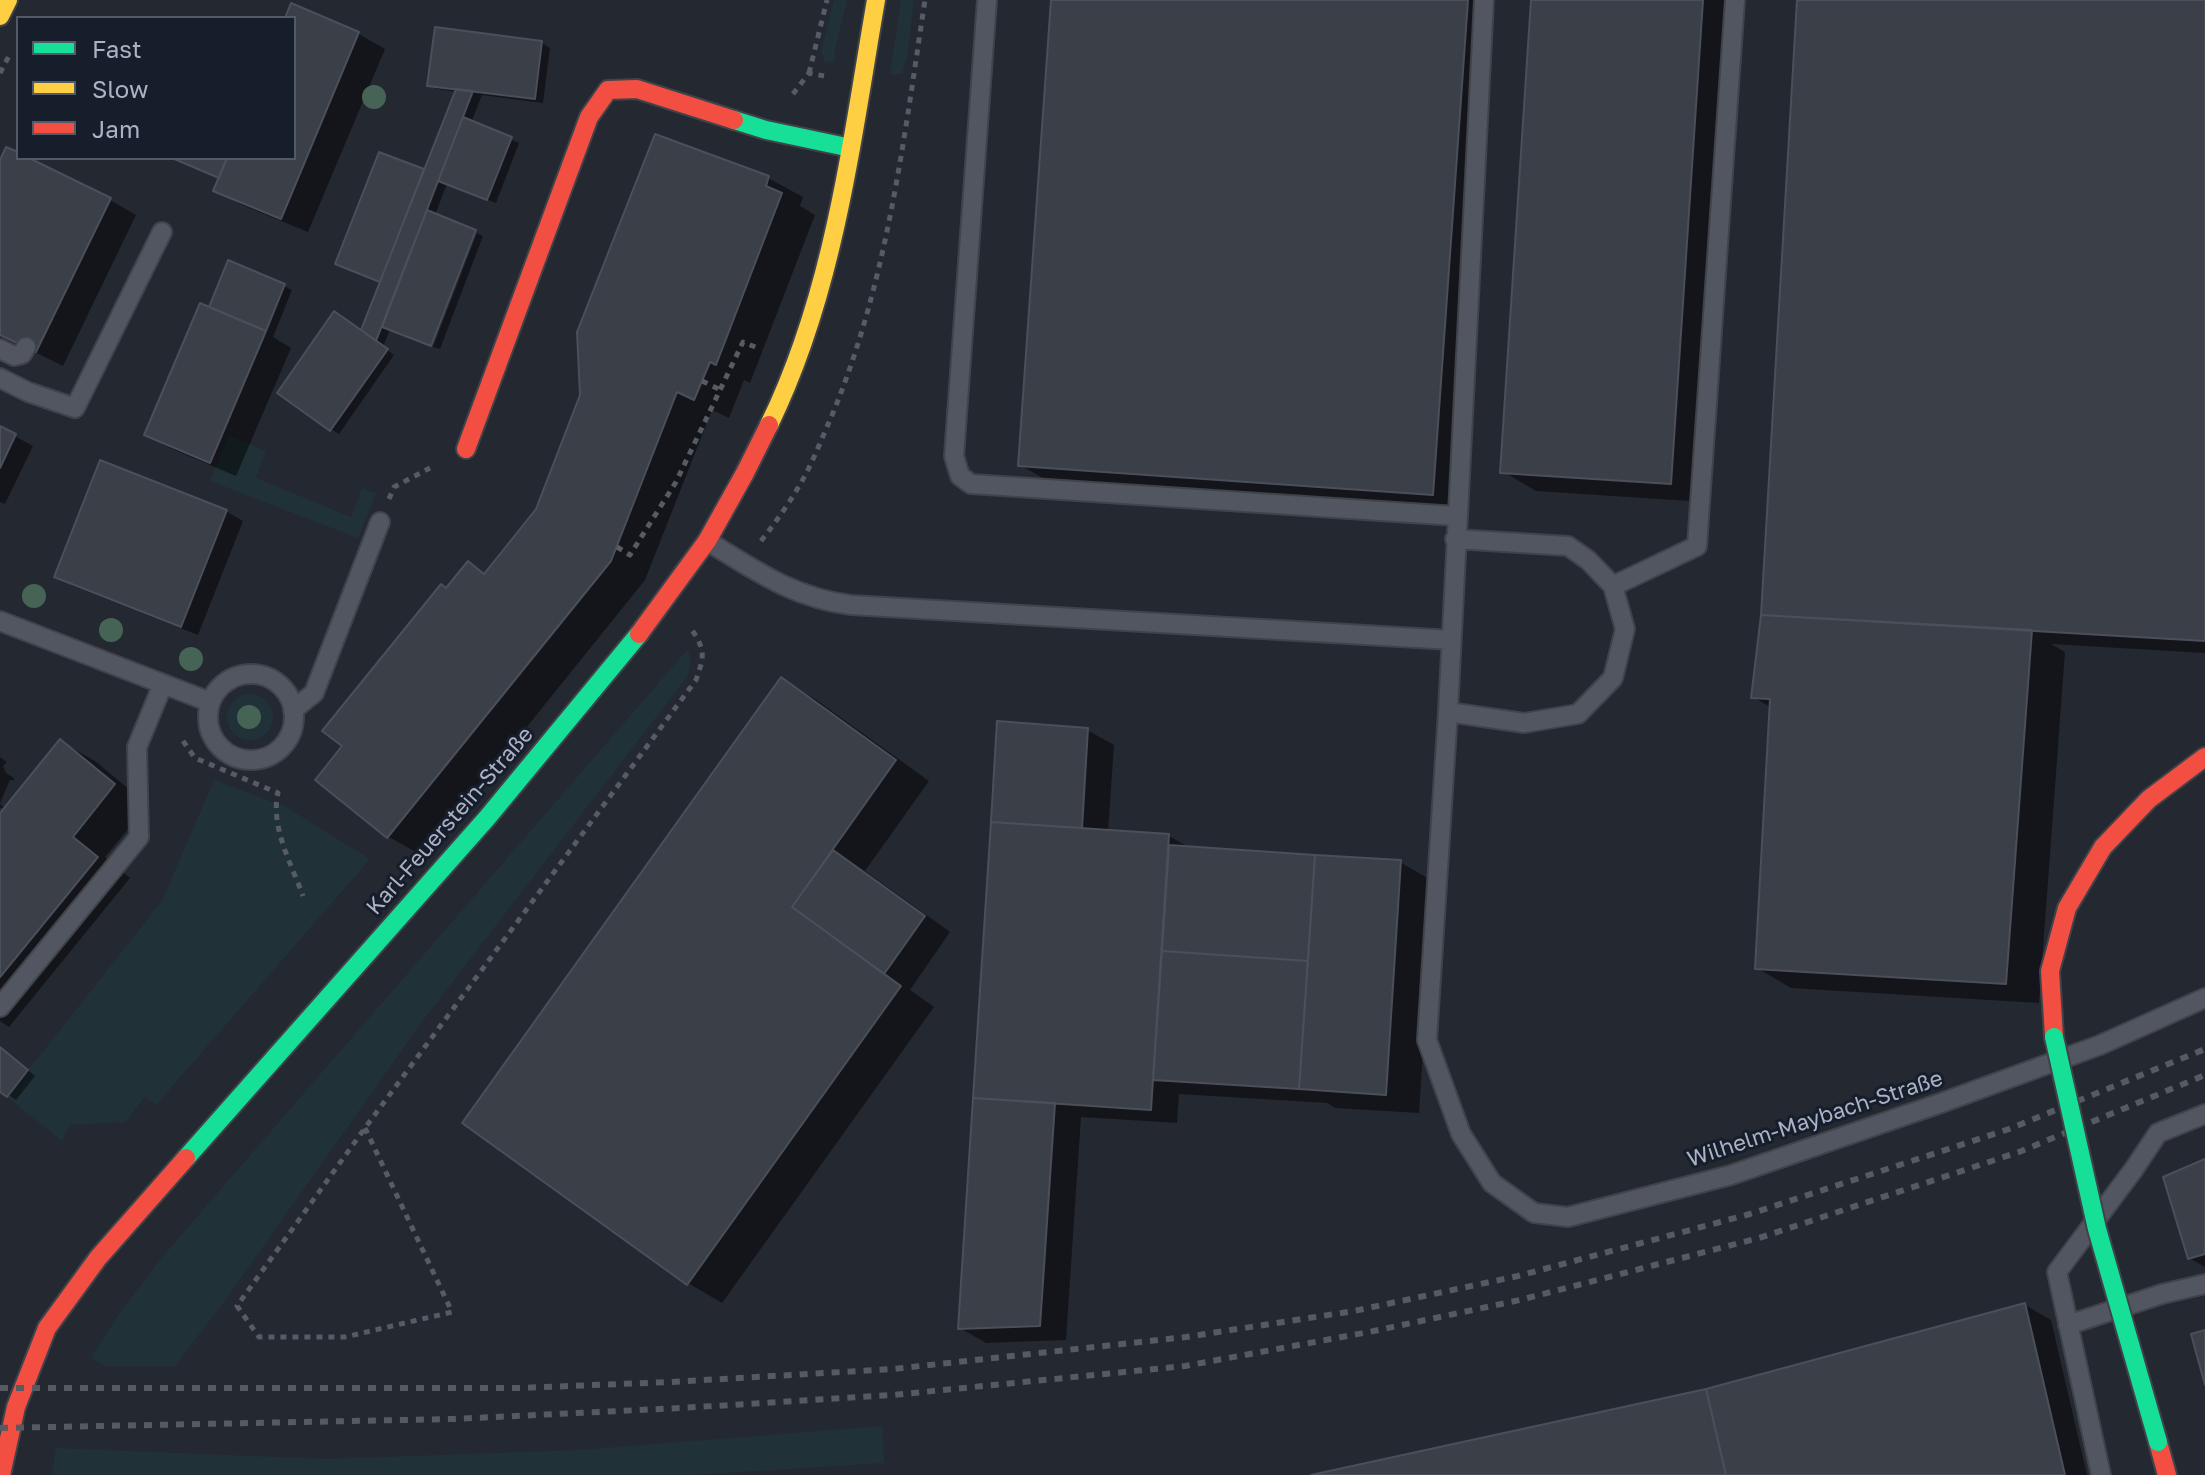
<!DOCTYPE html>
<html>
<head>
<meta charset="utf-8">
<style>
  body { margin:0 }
  #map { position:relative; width:2205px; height:1475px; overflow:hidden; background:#242831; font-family:"Golos Text",sans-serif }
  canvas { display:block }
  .legend { position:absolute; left:16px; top:16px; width:280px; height:144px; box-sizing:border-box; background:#171e2b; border:2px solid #525969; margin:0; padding:10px 14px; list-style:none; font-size:24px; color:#abb2c5 }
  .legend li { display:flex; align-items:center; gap:16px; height:40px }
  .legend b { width:40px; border:2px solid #525969 }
</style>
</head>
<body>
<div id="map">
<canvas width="2205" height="1475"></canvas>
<ul class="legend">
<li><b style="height:10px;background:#16e098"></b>Fast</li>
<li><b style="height:10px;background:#ffcf43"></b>Slow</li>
<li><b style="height:10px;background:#f24e42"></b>Jam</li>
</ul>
</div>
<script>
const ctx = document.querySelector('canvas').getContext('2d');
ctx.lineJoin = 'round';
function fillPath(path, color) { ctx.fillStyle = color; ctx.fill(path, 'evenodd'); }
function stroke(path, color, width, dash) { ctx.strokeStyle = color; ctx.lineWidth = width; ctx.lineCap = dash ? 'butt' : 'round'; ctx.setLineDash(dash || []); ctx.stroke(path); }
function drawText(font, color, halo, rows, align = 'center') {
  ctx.font = font + ' "Golos Text",sans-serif'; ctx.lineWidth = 6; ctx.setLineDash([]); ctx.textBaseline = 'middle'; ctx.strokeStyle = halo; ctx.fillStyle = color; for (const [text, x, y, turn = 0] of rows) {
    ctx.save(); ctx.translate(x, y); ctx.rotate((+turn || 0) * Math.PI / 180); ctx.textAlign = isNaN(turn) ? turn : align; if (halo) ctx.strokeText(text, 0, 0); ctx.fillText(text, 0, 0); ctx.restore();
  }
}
const green = new Path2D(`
  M834,0H847L835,49L834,62H825L821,51Z
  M901,0H914L907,58L902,74H890Z
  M229,435L266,451L256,478L351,517L362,488L376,493L358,538L210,481Z
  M688,649L691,661L687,677L421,1023L226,1299L175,1366H105L91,1358L119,1314L164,1255Z
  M227 717a23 23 0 1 1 46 0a23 23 0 1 1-46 0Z
  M214,780L286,807L370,859L156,1105L145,1097L125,1122L70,1125L62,1141L7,1097L162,901Z
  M882,1426L884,1463L692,1475H52L56,1448L326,1459L580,1450Z`);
const shadow = new Path2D(`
  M1053,0H1495L1459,509L1046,480L1020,465Z
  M1533,0H1736L1705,502L1536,491L1502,471Z
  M1799,0H2205V653L2051,644L2065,652L2039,1003L1791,988L1757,968L1772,708L1753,697L1763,617Z
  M293,6L359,34L385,49L308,232L242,205L216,190L221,178L173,158H294V18H288Z
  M437,29L542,43L550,48L543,103L482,95L471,123L519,143L496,203L447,184L383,347L394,355L339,434L331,429L362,332L382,282L380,154L425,172L457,92L437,89L429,85Z
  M18,155V158H25L110,200L136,215L63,366L0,335V165Z
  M768,178L803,197L800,206L815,215L750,383L744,380L729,418L712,410L645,580L423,856L389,837L318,780L345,746L447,590L468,564L486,574L538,510Z
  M477,233L483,236L440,349L433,347Z
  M284,286L292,290L273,337L291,348L236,476L172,449L146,434Z
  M0,428L33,446L5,504L0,502Z
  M226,511L243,521L198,635L73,586L56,576Z
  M781,680L815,699L929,781L865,871L950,932L910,990L934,1007L722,1303L688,1283Z
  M999,724L1087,730L1114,745L1108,832L1169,836L1190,848L1400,862L1434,882L1419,1113L1335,1108L1327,1103L1179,1094L1177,1123L1081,1117L1066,1340L986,1343L960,1328Z
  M61,742L95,761L148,805L105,857L130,878L9,1027L0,1021V816L5,810L0,807V804L5,809Z
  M0,757L7,762L3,766L6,773L14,778V780H10L0,803Z
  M0,1048L35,1076L16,1100L0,1089Z
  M2205,1161V1267L2189,1258Z
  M2025,1305L2051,1320L2087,1475H1321L1707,1390Z`);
const building = new Path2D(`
  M1051,0H1468L1433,495L1018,466Z
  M1531,0H1703L1671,484L1500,473Z
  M1797,0H2205V641L1761,615Z
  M291,3L359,32L281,219L213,191L227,158H294V18H285Z
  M435,27L542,41L535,99L427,86Z
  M456,89L473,91L376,341L361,330Z
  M463,117L512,137L487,200L438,181Z
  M655,134L769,176L766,186L782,193L716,365L710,362L694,400L677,392L611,561L387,838L315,780L342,746L322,731L441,584L446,588L468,561L484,574L536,509L580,395L577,332Z
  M6,147L18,152V158H29L111,198L36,352L0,335V160Z
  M379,152L424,169L380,282L335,264Z
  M172,158H227L219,178Z
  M427,210L476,230L431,346L382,327Z
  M228,260L285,284L266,331L209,307Z
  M200,303L266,331L210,463L144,435Z
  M334,311L388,349L330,431L277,393Z
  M0,426L16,434L0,468Z
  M100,460L227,510L181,627L54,577Z
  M1761,615L2032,630L2006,984L1755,969L1770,699L1751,698Z
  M781,677L896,760L792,907L901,986L687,1285L462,1123Z
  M997,721L1088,728L1082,828L991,822Z
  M60,739L115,784L73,837L98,857L0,977V813Z
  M991,822L1169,834L1151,1110L973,1098Z
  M1169,845L1315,855L1308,961L1162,951Z
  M833,850L925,916L884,974L792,907Z
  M1315,855L1401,860L1386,1095L1299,1089Z
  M1162,951L1308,961L1299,1089L1153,1080Z
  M0,1047L28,1070L7,1097L0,1092Z
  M973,1098L1055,1103L1040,1326L958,1329Z
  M2205,1159V1254L2188,1259L2163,1177Z
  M2025,1303L2065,1475H1726L1706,1389Z
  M2205,1330V1385L2191,1334Z
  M1706,1389L1726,1475H1311Z`);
const path = new Path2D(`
  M0,73L9,56
  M809,73L827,0
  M793,94L809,73L824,76
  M702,381L721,390
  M389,499L394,487L430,468
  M761,541C776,522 790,502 802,481C813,462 821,440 830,420C887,285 903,144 925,0
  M617,547L630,555L676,482L743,342L760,349
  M183,741L195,758L278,793C270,827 292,865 303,896
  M365,1128L452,1312L345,1337H259L237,1306L365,1128L696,680C704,657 706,651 692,630`);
const lane = new Path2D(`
  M987,0L954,456L960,476L971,484L1456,516
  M1484,0L1448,712L1427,1040L1461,1134L1492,1183L1534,1213L1568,1217L1731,1175L1941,1103L2100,1045L2205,998
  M0,349L14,356L22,354L26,347
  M0,378L28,392L75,408L162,232
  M1455,539L1568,546L1588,560L1613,586
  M707,541C755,570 793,598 851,605L1451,640
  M0,621L210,702
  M208 717a43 43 0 1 1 86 0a43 43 0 1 1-86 0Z
  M293,710L314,693L380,522
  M1448,712L1524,723L1578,714L1613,678L1625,629L1613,586L1697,546L1735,0
  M0,1007L139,837L137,747L163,684
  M2068,1325L2162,1294L2205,1284
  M2101,1475L2057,1272L2134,1169L2158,1133L2205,1114`);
const fast = new Path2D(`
  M734,120L766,130L851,148
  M186,1158L487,818L639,634`);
const slow = new Path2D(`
  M0,16L8,0
  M769,425C834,292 851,144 876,0`);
const jam = new Path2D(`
  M466,449L589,117L608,90L637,89L734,120
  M639,634L707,541L745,473L769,425
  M2054,1037L2050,971L2067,908L2103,847L2149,799L2205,757
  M2158,1442L2167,1475
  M1,1475L16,1407L47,1328L98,1258L186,1158`);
const rail = new Path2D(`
  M0,1388H519L671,1382L893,1369L1186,1337L1354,1311L1518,1276L1750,1214L2009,1129L2205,1049
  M0,1428L453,1419L681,1408L893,1395L1185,1366L1369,1332L1520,1300L1759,1238L2019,1152L2205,1075`);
const fastBridge = new Path2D(`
  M2054,1037L2097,1229L2158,1442`);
const trees = [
  [374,97],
  [34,596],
  [111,630],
  [191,659],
  [249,717]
];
const streetNames = [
  ["Karl-Feuerstein-Straße",450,821,-49],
  ["Wilhelm-Maybach-Straße",1815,1119,-18]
];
fillPath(green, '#203237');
fillPath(shadow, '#0007');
fillPath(building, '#3b3f48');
stroke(building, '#4b4f5a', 2);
stroke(lane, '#40434a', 22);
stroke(fast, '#40434a', 22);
stroke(slow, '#40434a', 22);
stroke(jam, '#40434a', 22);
stroke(path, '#565b64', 5, [6, 6]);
stroke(lane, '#525660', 18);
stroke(fast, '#16e098', 18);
stroke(slow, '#ffcf43', 18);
stroke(jam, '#f24e42', 18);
stroke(rail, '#565a63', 6, [8, 8]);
stroke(fastBridge, '#40434a', 22, []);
stroke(fastBridge, '#16e098', 18);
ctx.fillStyle = '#466455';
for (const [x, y] of trees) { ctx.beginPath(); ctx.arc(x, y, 12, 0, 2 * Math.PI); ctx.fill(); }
drawText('22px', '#abb2c5', '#171e2b', streetNames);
</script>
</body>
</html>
